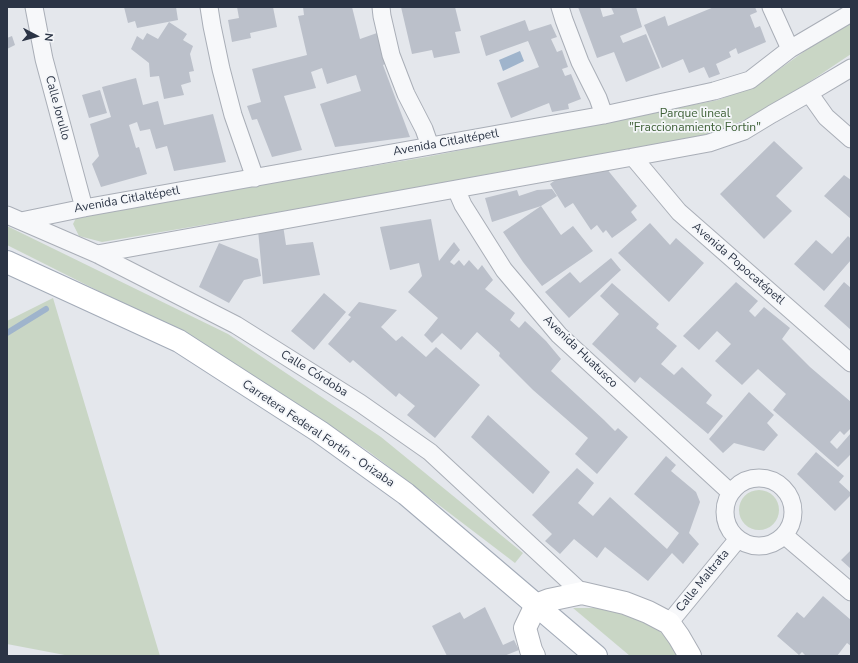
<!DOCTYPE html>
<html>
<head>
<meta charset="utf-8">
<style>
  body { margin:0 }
  #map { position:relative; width:858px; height:663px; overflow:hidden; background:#e4e7ec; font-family:"Nunito Sans",sans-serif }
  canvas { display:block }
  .frame { position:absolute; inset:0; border:8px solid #2b3445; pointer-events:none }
  .north { position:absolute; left:16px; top:16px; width:40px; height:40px; -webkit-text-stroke:3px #f4f6f9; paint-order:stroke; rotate:96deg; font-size:11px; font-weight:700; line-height:16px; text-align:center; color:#2b3445 }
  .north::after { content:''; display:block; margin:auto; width:14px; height:18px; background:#2b3445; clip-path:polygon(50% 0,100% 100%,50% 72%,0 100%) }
</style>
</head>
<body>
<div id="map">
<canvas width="858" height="663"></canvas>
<div class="frame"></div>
<div class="north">N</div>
</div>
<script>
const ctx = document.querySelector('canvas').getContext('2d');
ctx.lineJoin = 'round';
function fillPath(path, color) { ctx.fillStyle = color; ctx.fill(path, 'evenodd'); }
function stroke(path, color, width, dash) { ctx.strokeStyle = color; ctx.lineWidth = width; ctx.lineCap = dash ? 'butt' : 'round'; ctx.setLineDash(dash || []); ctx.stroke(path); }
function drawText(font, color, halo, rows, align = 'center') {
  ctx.font = font + ' "Nunito Sans",sans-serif'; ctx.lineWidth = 3.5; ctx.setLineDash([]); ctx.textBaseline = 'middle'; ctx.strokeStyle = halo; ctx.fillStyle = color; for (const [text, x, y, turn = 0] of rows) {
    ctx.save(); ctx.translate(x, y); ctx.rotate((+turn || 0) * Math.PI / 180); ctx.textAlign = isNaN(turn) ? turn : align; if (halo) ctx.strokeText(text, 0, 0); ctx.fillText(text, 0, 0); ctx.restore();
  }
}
const green = new Path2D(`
  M851,20V54L766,111L705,136L483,175L392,193L102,242L79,236L73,224L77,216L426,157L718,100L760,83L837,28Z
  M7,226L228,334L381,437L523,553L515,563L368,451L202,343L7,245Z
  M53,298L160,656H70L7,644V321Z
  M739 510a20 20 0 1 1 40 0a20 20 0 1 1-40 0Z
  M573,608H601L631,615L655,627L674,645L680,656H630Z`);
const water = new Path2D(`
  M520,51L524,61L503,71L499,60Z`);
const stream = new Path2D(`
  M7,333L46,309`);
const building = new Path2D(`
  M124,7H176L178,20L137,28L135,21L128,23Z
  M237,7H273L277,27L250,33L251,38L232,42L228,20L239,18Z
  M303,7H352L360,39L377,33L385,64L383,65L410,137L335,147L320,104L361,91L356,75L327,84L322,68L311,72L316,88L284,96L302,150L272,157L257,119L252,120L247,106L261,102L252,69L307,55L298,16L304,15Z
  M401,7H455L461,31L455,32L460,53L434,58L432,50L412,54Z
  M578,7H600L603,17L614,14L611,7H636L642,27L620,36L623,43L646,34L660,68L626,82L614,52L597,58Z
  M714,7H755L757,12L750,15L755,28L760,26L766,42L738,54L736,48L729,52L731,57L716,64L720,74L709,78L704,67L689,73L683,59L662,68L644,25L665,16L668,26Z
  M525,20L529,31L551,24L557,37L551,39L557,52L562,50L568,67L562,69L565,76L571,74L581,99L568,104L569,109L552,112L549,103L511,118L497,83L539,67L528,41L486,56L480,36Z
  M169,22L187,34L183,40L193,46L190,54L194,71L189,72L191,82L181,85L184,95L164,99L159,76L150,77L149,63L131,49L137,36L143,40L147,33L158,39Z
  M12,36L15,45L7,49V38Z
  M136,78L143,105L158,101L164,125L213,114L226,162L174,171L167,146L156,149L150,129L140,131L137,122L129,125L136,148L139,147L147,174L101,187L92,164L99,156L90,124L111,117L102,87Z
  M100,90L107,113L89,118L82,95Z
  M774,141L803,168L776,196L792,211L764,239L720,194Z
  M606,168L637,206L631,212L637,220L612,238L606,230L603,233L597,225L591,230L573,203L565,208L550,184L562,175Z
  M844,175L851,180V219L824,196Z
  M552,189L557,196L541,206L561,235L573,226L593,251L542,286L523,262L503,232L541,206L492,222L485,198L517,190L519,196L537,190Z
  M431,219L439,261L454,242L460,250L450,262L454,265L459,260L464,266L469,260L478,270L482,265L493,280L485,289L515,313L510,320L519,328L525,321L546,341L561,359L551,371L604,420L615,431L618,428L628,437L597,474L575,454L588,438L533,390L499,356L500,353L477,332L461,350L442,333L432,343L424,335L438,318L408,292L422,276L419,263L390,270L380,227Z
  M650,223L670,245L676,238L704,263L669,302L618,253Z
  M283,225L286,245L313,242L320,275L263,284L258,230Z
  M848,236L850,238L851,236V260L824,291L794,264L816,240L832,254Z
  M219,243L258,259L261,276L244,280L229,303L199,287Z
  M611,258L621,270L569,318L545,292L570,272L580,283Z
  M736,282L758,301L749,311L755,317L764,307L790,328L782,339L810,367L851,402V428L844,435L840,431L830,442L837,449L851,433V456L850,455L838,467L773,410L786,394L758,369L742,385L715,361L731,344L717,331L699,350L683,336Z
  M844,282L851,288V330L824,306Z
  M612,283L659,324L656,328L677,346L661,364L674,375L682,367L712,395L706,403L723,416L708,434L640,377L635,383L592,344L619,314L600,296Z
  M324,293L346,312L314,350L291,331Z
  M359,302L397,310L381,327L396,341L402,336L426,357L436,347L480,385L435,438L407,415L415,406L399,393L396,397L353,360L350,363L328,344L351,317L348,315Z
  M749,392L774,415L767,423L778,435L764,451L734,443L723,453L709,439Z
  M488,415L550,472L533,494L471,437Z
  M816,452L844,476L839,482L851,493V495L835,511L797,474Z
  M666,456L676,465L671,471L696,492L700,502L689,533L699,544L683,564L672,553L648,581L605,547L597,558L574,539L560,554L545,541L552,534L532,515L577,468L594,483L578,503L593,516L610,497L667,549L679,533L634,494Z
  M851,550V569L841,560Z
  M823,596L851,620V646L847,643L837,656H806L802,652L799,655L777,636L797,612L804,618Z
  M485,607L503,645L514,640L519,650L504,656H447L432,626L460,612L464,619Z`);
const minor = new Path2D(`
  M34,7L44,59L84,208
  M209,7L212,26L221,69L233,115L255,178
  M381,7L382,16L391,55L406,94L424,129L430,146
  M560,7L564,20L580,62L598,98L604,115
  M771,7L790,49
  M809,93L826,117L851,139
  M633,157L679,212L851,363
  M456,189L463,205L504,270L559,335L731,493
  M7,215L97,254L236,325L360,403L430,452L582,593
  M21,221L84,208L604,115L714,91L750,80L790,49L851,13
  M97,254L456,189L633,157L709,143L744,131L772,114L809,93L851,68
  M725 512a34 34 0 1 1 68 0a34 34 0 1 1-68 0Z
  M784,535L851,592
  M669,623L738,539`);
const secondary = new Path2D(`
  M534,656L531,650L525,628L536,605L549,600L582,593L625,603L648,612L669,623L679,637L690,656`);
const primary = new Path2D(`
  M7,262L179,341L320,432L406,494L596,656`);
const streetNames = [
  ["Calle Jorullo",57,108,75],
  ["Avenida Citlaltépetl",446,143,-10],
  ["Avenida Citlaltépetl",127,200,-10],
  ["Avenida Popocatépetl",738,264,41],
  ["Avenida Huatusco",580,352,44],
  ["Calle Córdoba",314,374,32],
  ["Carretera Federal Fortín - Orizaba",318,434,34],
  ["Calle Maltrata",703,581,-51]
];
const parkNames = [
  ["Parque lineal",695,114],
  ["\"Fraccionamiento Fortin\"",695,128]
];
fillPath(green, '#c9d6c5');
fillPath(water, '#9fb4cc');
stroke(stream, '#9fb4cc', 6);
fillPath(building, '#bbc0ca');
stroke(minor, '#a9aeb7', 19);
stroke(secondary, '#a9aeb7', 24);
stroke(primary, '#a3abb8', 24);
stroke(minor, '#f7f8fa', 17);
stroke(secondary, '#fff', 22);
stroke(primary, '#fff', 22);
drawText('12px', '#2b3445', '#f4f6f9', streetNames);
drawText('12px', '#3f6138', '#f4f6f9', parkNames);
</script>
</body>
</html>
